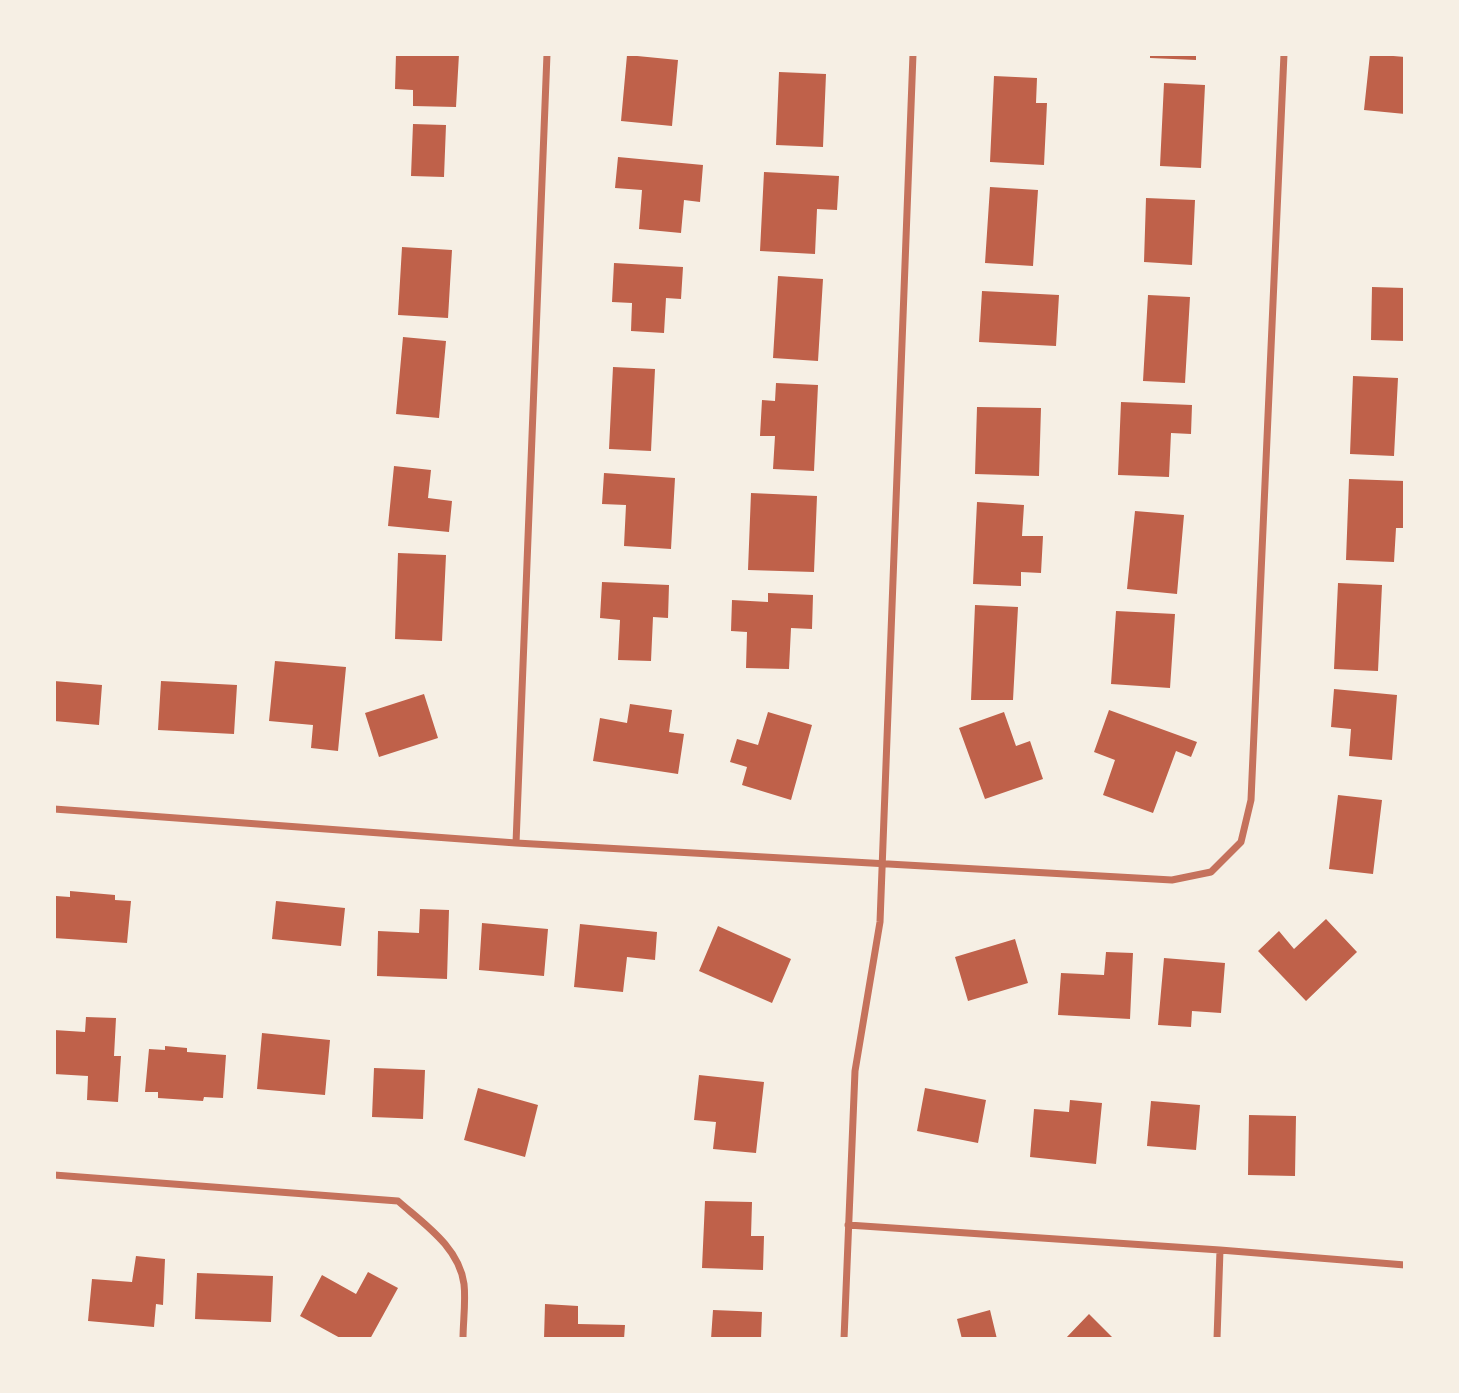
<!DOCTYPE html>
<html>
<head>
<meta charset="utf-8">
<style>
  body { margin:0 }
  #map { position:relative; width:1459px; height:1393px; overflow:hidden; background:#f6efe4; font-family:"Open Sans",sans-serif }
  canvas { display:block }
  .frame { position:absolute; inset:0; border:56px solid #f6efe4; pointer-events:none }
</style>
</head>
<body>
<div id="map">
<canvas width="1459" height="1393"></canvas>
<div class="frame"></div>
</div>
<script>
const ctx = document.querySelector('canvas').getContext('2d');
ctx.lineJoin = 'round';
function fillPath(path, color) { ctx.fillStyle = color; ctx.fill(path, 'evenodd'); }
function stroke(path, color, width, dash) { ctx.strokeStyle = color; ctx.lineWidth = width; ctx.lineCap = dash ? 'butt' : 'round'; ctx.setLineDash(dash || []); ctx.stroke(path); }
const building = new Path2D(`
  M396,54H459L456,107L413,106V90L395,89Z
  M1150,54H1196V60L1150,58Z
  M1370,54L1405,57V114L1364,110Z
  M627,55L678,60L672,126L621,121Z
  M779,72L826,74L823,147L776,145Z
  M994,76L1037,78L1036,103H1047L1044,165L990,162Z
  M1164,83L1205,85L1201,168L1160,166Z
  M413,124L446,125L444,177L411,176Z
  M618,157L703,165L700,202L684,200L681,233L639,229L642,190L615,188Z
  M764,172L839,176L837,210L817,209L815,254L760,251Z
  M990,187L1038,190L1033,266L985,263Z
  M1146,198L1195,200L1192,265L1144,262Z
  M402,247L452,250L448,318L398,315Z
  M614,263L683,267L681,299L666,298L664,333L631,331L632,303L612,302Z
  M778,276L823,279L818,361L773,358Z
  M1372,287L1405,288V341L1371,340Z
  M982,291L1059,295L1056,346L979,342Z
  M1148,295L1190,297L1185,383L1143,381Z
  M403,337L446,341L439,418L396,414Z
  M613,367L655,369L651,451L609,449Z
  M1353,376L1398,378L1394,456L1350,454Z
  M776,383L818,385L814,471L773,469L775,436H760L762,400L775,401Z
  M1121,402L1192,405L1191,434L1171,433L1169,477L1118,475Z
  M977,407L1041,408L1039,476L975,474Z
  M394,466L431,470L428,498L452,501L449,532L388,526Z
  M604,473L675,478L671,549L624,546L626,505L602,504Z
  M1349,479L1405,481V528H1396L1394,562L1346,560Z
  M751,493L817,496L814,572L748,570Z
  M977,502L1024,505L1022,536H1043L1041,573L1021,572V586L973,584Z
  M1135,511L1184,515L1177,594L1127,589Z
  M398,553L446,555L442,641L395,639Z
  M602,582L669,585L668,618L653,617L651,661L618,660L620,620L600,618Z
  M1338,583L1382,585L1378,671L1334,669Z
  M768,593L813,595L812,629L791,628L789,669L746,668L747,632L731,631L732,600L768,602Z
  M975,605L1018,607L1013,700H971Z
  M1116,611L1175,614L1170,688L1111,684Z
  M275,661L346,667L338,751L311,748L313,725L269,721Z
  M54,681L102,685L99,725L54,721Z
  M161,681L237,685L234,734L158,730Z
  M1334,689L1397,695L1392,760L1349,756L1351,729L1331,727Z
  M424,694L438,738L379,757L365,713Z
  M630,704L672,710L669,732L684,734L678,774L593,761L600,718L627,723Z
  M1109,710L1197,742L1191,757L1176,751L1153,813L1103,795L1115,760L1094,752Z
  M768,712L812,725L791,800L742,785L747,767L730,762L737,739L758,745Z
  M1004,712L1016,746L1030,741L1043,779L985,799L959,728Z
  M1338,795L1382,800L1373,874L1329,869Z
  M70,891L115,895V900L131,901L127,943L54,938L56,896L70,897Z
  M276,901L345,908L341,946L272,939Z
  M420,909L449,910L447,979L377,976L378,931L419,933Z
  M1326,919L1357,952L1306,1001L1258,951L1279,931L1294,949Z
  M482,923L548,929L544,976L479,970Z
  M580,924L657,932L655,960L627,957L623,992L574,987Z
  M718,926L791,959L772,1003L699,971Z
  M1015,939L1028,983L968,1001L955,957Z
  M1106,952L1133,953L1130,1019L1058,1015L1061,973L1104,975Z
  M1164,958L1225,963L1221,1013L1192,1011L1191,1027L1158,1025Z
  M86,1017L116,1018L114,1056H121L118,1102L87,1100L88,1076L54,1074V1030L85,1032Z
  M262,1033L330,1040L325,1095L257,1089Z
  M165,1046L187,1048V1052L226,1055L223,1098L204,1097L203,1101L158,1098V1092H145L149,1049L165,1050Z
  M374,1068L425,1070L423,1119L372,1117Z
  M699,1075L764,1082L756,1153L713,1149L716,1122L694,1120Z
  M478,1088L538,1105L525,1157L464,1140Z
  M925,1088L986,1100L978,1143L917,1131Z
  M1070,1100L1102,1103L1096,1164L1030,1157L1034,1109L1069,1112Z
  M1151,1101L1200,1105L1196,1150L1147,1146Z
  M1249,1115L1296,1116L1295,1176L1248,1175Z
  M705,1201L752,1202L751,1236H764L763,1270L702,1268Z
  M136,1256L165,1259L163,1305L156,1304L154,1327L88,1321L92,1279L132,1282Z
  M368,1272L398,1288L370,1339H342L300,1316L322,1275L356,1294Z
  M197,1273L273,1276L271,1322L195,1319Z
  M545,1304L578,1306V1324L625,1325L624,1339H544Z
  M713,1310L762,1312L761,1339H711Z
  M990,1310L997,1339H962L957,1319Z
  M1089,1314L1114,1339H1065Z`);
const minor = new Path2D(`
  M54,809L516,843L1172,880L1211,872L1241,842L1251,800L1284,54
  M516,843L547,54
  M54,1175L398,1201C424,1224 459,1247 464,1284C466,1301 463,1322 463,1339
  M848,1225L1220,1250L1405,1265
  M844,1339L855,1071L880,922L913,54
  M1217,1339L1220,1250`);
fillPath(building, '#bf614a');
stroke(minor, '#c5725c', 7);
</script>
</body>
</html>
